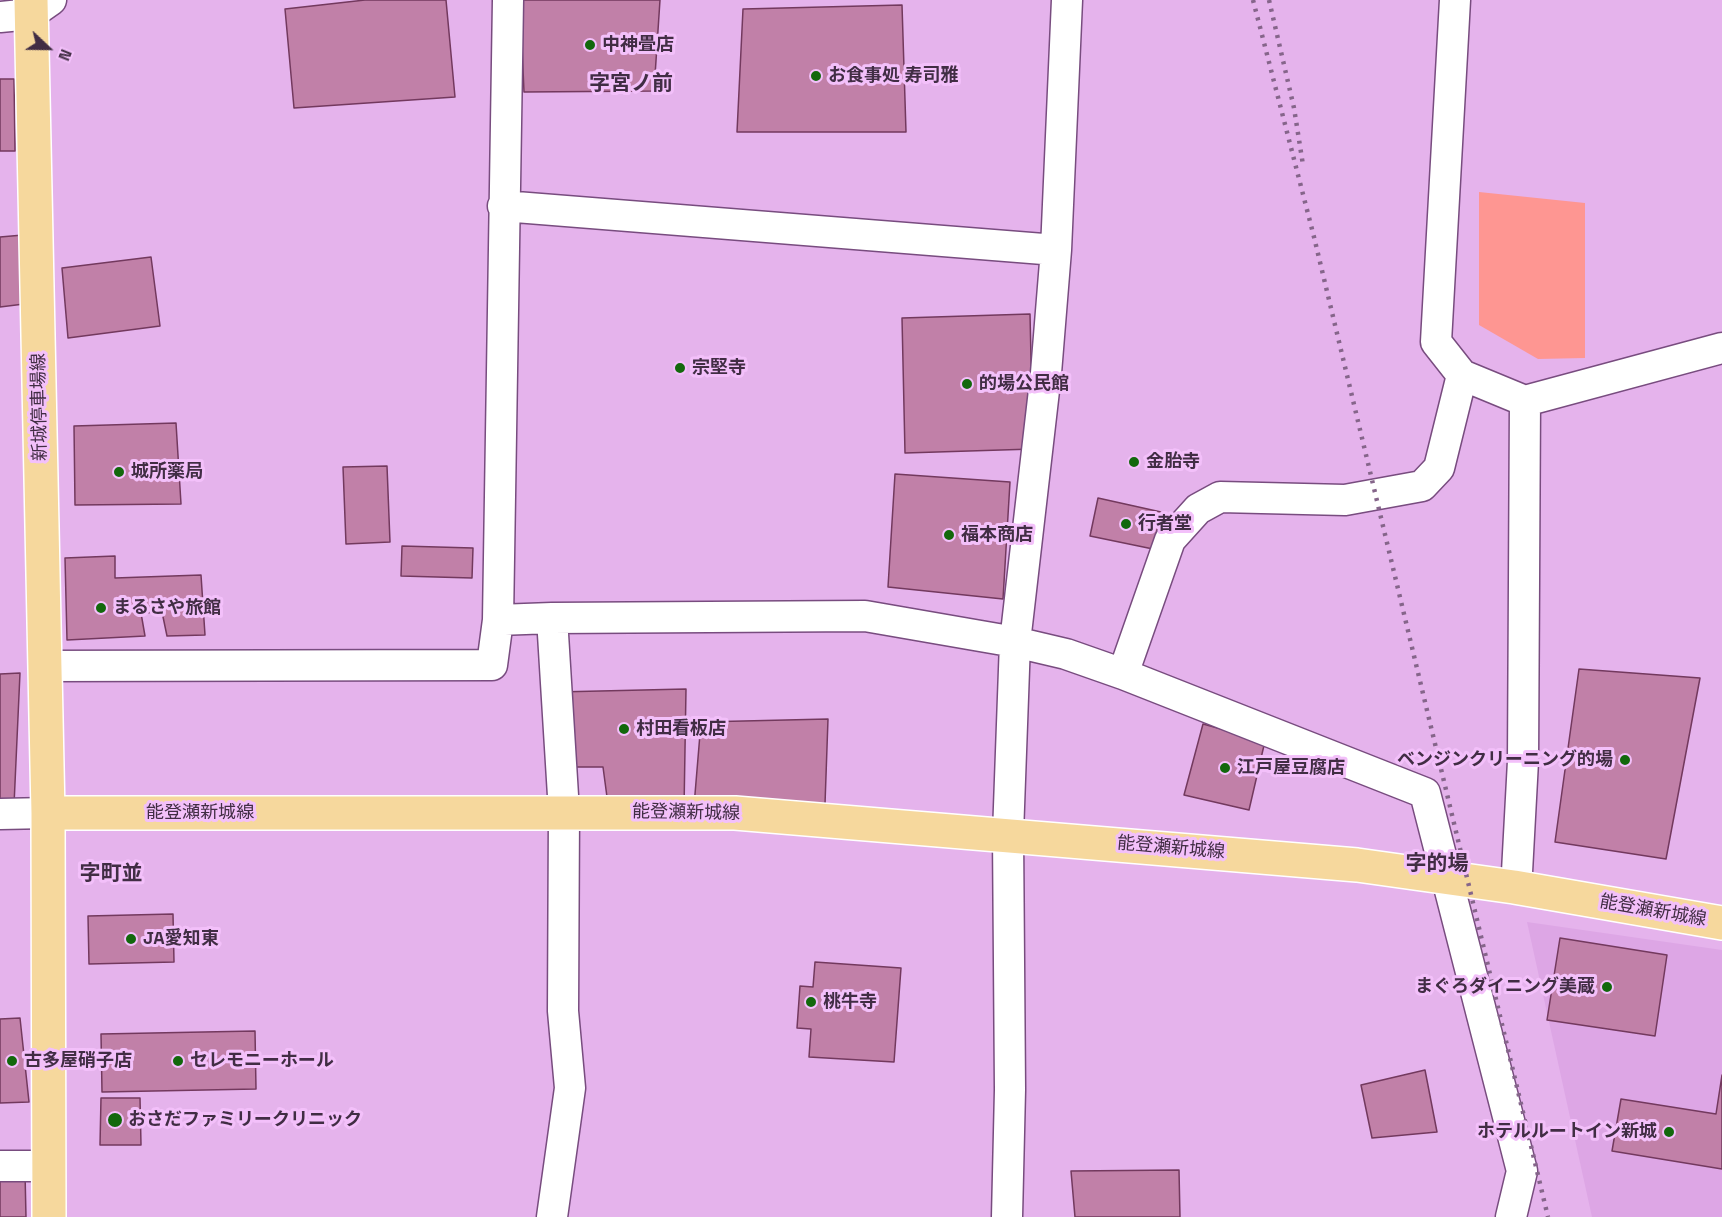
<!DOCTYPE html>
<html>
<head>
<meta charset="utf-8">
<style>
  body { margin:0 }
  #map { position:relative; width:1722px; height:1217px; overflow:hidden; background:#e5b3ec; font-family:"Space Grotesk",sans-serif }
  canvas { display:block }
  .north { position:absolute; left:18px; top:18px; width:60px; height:60px; -webkit-text-stroke:4px #f3c0fa; paint-order:stroke; rotate:112deg; font-size:16px; font-weight:700; line-height:24px; text-align:center; color:#412d44 }
  .north::after { content:''; display:block; margin:auto; width:21px; height:27px; background:#412d44; clip-path:polygon(50% 0,100% 100%,50% 72%,0 100%) }
</style>
</head>
<body>
<div id="map">
<canvas width="1722" height="1217"></canvas>
<div class="north">N</div>
</div>
<script>
const ctx = document.querySelector('canvas').getContext('2d');
ctx.lineJoin = 'round';
function fillPath(path, color) { ctx.fillStyle = color; ctx.fill(path, 'evenodd'); }
function stroke(path, color, width, dash) { ctx.strokeStyle = color; ctx.lineWidth = width; ctx.lineCap = dash ? 'butt' : 'round'; ctx.setLineDash(dash || []); ctx.stroke(path); }
function drawText(font, color, halo, rows, align = 'center') {
  ctx.font = font + ' "Space Grotesk","Noto Sans JP",sans-serif'; ctx.lineWidth = 6; ctx.setLineDash([]); ctx.textBaseline = 'middle'; ctx.strokeStyle = halo; ctx.fillStyle = color; for (const [text, x, y, turn = 0] of rows) {
    ctx.save(); ctx.translate(x, y); ctx.rotate((+turn || 0) * Math.PI / 180); ctx.textAlign = isNaN(turn) ? turn : align; if (halo) ctx.strokeText(text, 0, 0); ctx.fillText(text, 0, 0); ctx.restore();
  }
}
const built = new Path2D(`
  M1527,922L1722,950V1217H1592Z`);
const green = new Path2D(`
  M1479,192L1585,203V358L1538,359L1479,325Z`);
const building = new Path2D(`
  M365,0H446L455,97L294,108L285,9Z
  M520,0H660L654,91L524,92Z
  M902,5L906,132H737L743,9Z
  M0,79H14L15,151H0Z
  M23,235L24,304L0,307V237Z
  M151,257L160,326L68,338L62,268Z
  M1030,314L1033,449L905,453L902,318Z
  M176,423L181,504L75,505L74,426Z
  M387,466L390,542L346,544L343,467Z
  M895,474L1010,482L1003,599L888,587Z
  M1098,498L1161,512L1153,549L1090,536Z
  M402,546L473,548L472,578L401,576Z
  M115,556V578L201,575L205,635L167,636L162,612L141,613L145,636L67,640L65,558Z
  M1579,669L1700,678L1666,859L1555,842Z
  M20,673L14,805H0V674Z
  M686,689L684,809L607,797L603,767H568L557,692Z
  M828,719L825,804L694,806L701,722Z
  M1203,724L1265,741L1249,810L1184,795Z
  M173,914L174,962L89,964L88,916Z
  M1560,938L1667,955L1655,1036L1547,1020Z
  M815,962L901,968L894,1062L809,1057L811,1029L797,1028L800,986L813,987Z
  M20,1018L29,1102L0,1103V1019Z
  M255,1031L256,1089L102,1092L101,1034Z
  M1425,1070L1437,1132L1372,1138L1361,1085Z
  M1722,1075V1169L1612,1151L1621,1099L1716,1114Z
  M101,1098H140L141,1145H100Z
  M1179,1170L1180,1217H1075L1071,1171Z
  M25,1172L26,1217H0V1173Z`);
const minor = new Path2D(`
  M1455,0L1436,342L1462,375L1525,401L1722,348
  M0,17L31,14L51,0
  M503,206L1056,250
  M552,618L865,616L1015,642L1066,654L1123,674L1425,793L1522,1171L1511,1217
  M498,620L552,618L564,812L563,1011L570,1088L552,1217
  M45,666L492,665L498,620L508,0
  M1123,674L1170,540L1198,509L1220,497L1345,500L1422,486L1439,468L1462,375
  M0,814L48,813
  M1514,887L1517,872L1523,761L1525,401
  M0,1166H49
  M1007,1217L1010,1090L1008,834L1015,642L1046,373L1056,250L1067,0`);
const major = new Path2D(`
  M31,0L48,813L49,1217
  M48,813H735L1357,865L1514,887L1722,923`);
const rail = new Path2D(`
  M1253,0L1314,237L1548,1217
  M1269,0L1294,108L1303,165`);
const markers = [
  [590,45,6,"#12680c"],
  [816,76,6,"#12680c"],
  [680,368,6,"#12680c"],
  [967,384,6,"#12680c"],
  [1134,462,6,"#12680c"],
  [119,472,6,"#12680c"],
  [1126,524,6,"#12680c"],
  [949,535,6,"#12680c"],
  [101,608,6,"#12680c"],
  [624,729,6,"#12680c"],
  [1625,760,6,"#12680c"],
  [1225,768,6,"#12680c"],
  [131,939,6,"#12680c"],
  [1607,987,6,"#12680c"],
  [811,1002,6,"#12680c"],
  [12,1061,6,"#12680c"],
  [178,1061,6,"#12680c"],
  [115,1120,8,"#12680c"],
  [1669,1132,6,"#12680c"]
];
const poiNames = [
  ["中神畳店",602,45],
  ["お食事処 寿司雅",828,76],
  ["宗堅寺",692,368],
  ["的場公民館",979,384],
  ["金胎寺",1146,462],
  ["城所薬局",131,472],
  ["行者堂",1138,524],
  ["福本商店",961,535],
  ["まるさや旅館",113,608],
  ["村田看板店",636,729],
  ["ベンジンクリーニング的場",1613,760,"right"],
  ["江戸屋豆腐店",1237,768],
  ["JA愛知東",143,939],
  ["まぐろダイニング美蔵",1595,987,"right"],
  ["桃牛寺",823,1002],
  ["古多屋硝子店",24,1061],
  ["セレモニーホール",190,1061],
  ["おさだファミリークリニック",128,1120],
  ["ホテルルートイン新城",1657,1132,"right"]
];
const streetNames = [
  ["新城停車場線",40,407,-91],
  ["能登瀬新城線",200,813],
  ["能登瀬新城線",686,813,1],
  ["能登瀬新城線",1171,848,5],
  ["能登瀬新城線",1653,911,10]
];
const quarterNames = [
  ["字宮ノ前",631,84],
  ["字的場",1437,864],
  ["字町並",111,874]
];
fillPath(built, '#dda6e5');
fillPath(green, '#fe9692');
fillPath(building, '#c180a8');
stroke(building, '#73395e', 1.5);
stroke(minor, '#784c7f', 33);
stroke(major, '#fff', 36);
stroke(minor, '#fff', 30);
stroke(major, '#f6d89d', 33);
stroke(rail, '#85658a', 4.5, [3, 6]);
for (const [x, y, r, color] of markers) { const dot = new Path2D(); dot.arc(x, y, r, 0, 2 * Math.PI); ctx.fillStyle = color; ctx.fill(dot); stroke(dot, '#f3c0fa', 2); }
drawText('bold 18px', '#412d44', '#f3c0fa', poiNames, 'left');
drawText('18px', '#412d44', '#f3c0fa', streetNames);
drawText('bold 21px', '#412d44', '#f3c0fa', quarterNames);
</script>
</body>
</html>
